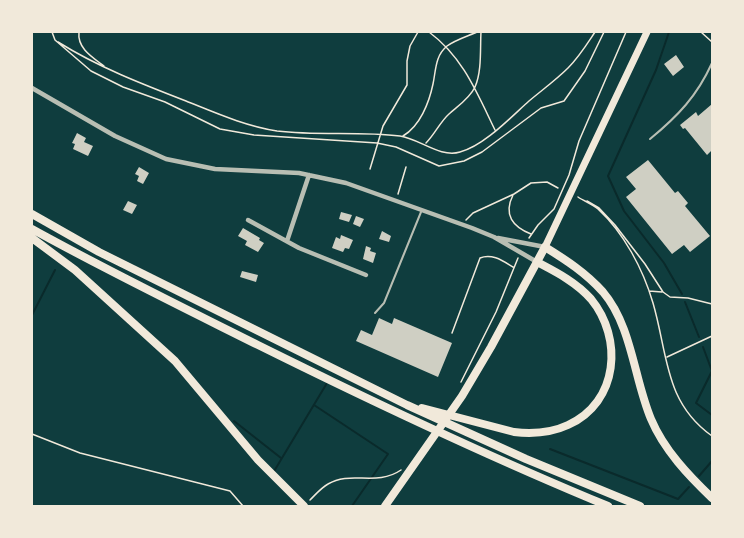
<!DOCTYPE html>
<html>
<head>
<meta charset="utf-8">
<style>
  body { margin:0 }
  #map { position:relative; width:744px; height:538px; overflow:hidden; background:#0f3d3e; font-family:Bitter,serif }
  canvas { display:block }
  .frame { position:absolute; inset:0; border:33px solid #f1e9da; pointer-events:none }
</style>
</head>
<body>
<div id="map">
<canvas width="744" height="538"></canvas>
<div class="frame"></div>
</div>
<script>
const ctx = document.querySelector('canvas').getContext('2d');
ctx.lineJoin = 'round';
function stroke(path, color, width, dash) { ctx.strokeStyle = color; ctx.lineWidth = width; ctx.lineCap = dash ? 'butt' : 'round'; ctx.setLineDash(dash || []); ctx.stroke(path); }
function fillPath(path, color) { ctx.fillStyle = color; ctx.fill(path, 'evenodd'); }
const stream = new Path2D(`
  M669,32L656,70L608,176L624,211L664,263L682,294
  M685,302L699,337
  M32,315L55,270
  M703,347L712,371L696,403L712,415
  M314,405L388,454L352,506
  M234,421L281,458
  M550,449L678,499L689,487
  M273,473L327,383
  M699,476L712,461`);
const building = new Path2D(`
  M676,55L684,67L673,76L664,64Z
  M712,104V150L707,155L685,128L683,129L680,125L696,112L698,116Z
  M77,133L86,138L84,142L93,146L88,156L73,149L75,144L72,143Z
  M648,160L675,193L678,191L688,203L685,206L710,236L690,252L684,245L672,254L626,197L636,189L626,177Z
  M139,167L149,173L143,184L137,181L139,176L135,174Z
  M128,201L137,205L132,214L123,210Z
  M341,212L352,215L349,222L339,219Z
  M356,216L364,219L360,227L353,224Z
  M243,228L260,238L259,240L264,243L258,252L245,245L247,241L238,236Z
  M382,231L391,236L389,242L379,239Z
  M341,235L353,240L349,249L345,248L343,252L332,248L336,237L340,239Z
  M366,246L371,248L370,251L376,253L373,263L363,259Z
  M242,271L258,275L256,282L240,277Z
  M379,318L392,324L394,318L452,343L438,377L356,341L361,330L372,335Z`);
const path = new Path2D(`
  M52,32L55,40L91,71L123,87L165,102L220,129L254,135L377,143L396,147L439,166L464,161L482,152L541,108L564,101L585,71L604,32
  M79,32C77,48 92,57 104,66
  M429,32C463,57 477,93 495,130
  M701,32L712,42
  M58,42C98,67 142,84 186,101C216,113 245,126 277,131C318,136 359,131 400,136C420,139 440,158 460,152C484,146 512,116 529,101C542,90 556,80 568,68C579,57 587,44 595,32
  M403,136C420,126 429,103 433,84C436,70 435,56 447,46C455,40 468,36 477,32
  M426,143C435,134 440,122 449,114C458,106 470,98 475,87C482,71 480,49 481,32
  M370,169L383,126L407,85V61L410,46L418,32
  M398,194L406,167
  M513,195C503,215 513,227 531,234
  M578,197C584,201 592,204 598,209C624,233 643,269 653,303C668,354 664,402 712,436
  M587,201L599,208L615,225L645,264L663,292L670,297L688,298L712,304
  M466,220L473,213L514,194L531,183L547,182L558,188
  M529,238L538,225L554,209L569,175L579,141L626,32
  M649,291L662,292
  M452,333L480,258C492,253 503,261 513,267
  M667,357L712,336
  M461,382L496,312L518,258
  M32,434L80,453L230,491L243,506
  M310,500C316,494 321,488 328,484C351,470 376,487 401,470`);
const service = new Path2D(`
  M650,139C678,116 697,96 712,63
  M375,313L384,303L421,212`);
const minor = new Path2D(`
  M32,88L115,136L166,159L215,169L299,173L346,183L472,228L494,237L537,262
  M248,220L299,248L366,275
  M498,238L545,247
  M287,241L309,175`);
const secondary = new Path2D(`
  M545,247L647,32`);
const primary = new Path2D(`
  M385,506L462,396L491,347L545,247`);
const motorway = new Path2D(`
  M32,214L99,252L407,405L526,459L640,506
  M32,229C106,270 182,307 258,345C373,402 489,457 608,506
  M32,238L75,270L175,361L258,460L304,506
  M545,247C566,260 586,273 603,292C632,326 634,379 651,419C664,450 689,476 712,498
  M422,408L514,432C532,434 551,433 568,425C619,402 623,338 591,299C576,282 556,272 537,262`);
stroke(stream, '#0a2a2b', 2);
fillPath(building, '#cfcfc3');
stroke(path, '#f1e9da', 1.5);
stroke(service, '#b8beb3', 2);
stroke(minor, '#b8beb3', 4.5);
stroke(secondary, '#f1e9da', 7);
stroke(primary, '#f1e9da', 8);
stroke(motorway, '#f1e9da', 8);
</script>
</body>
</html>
